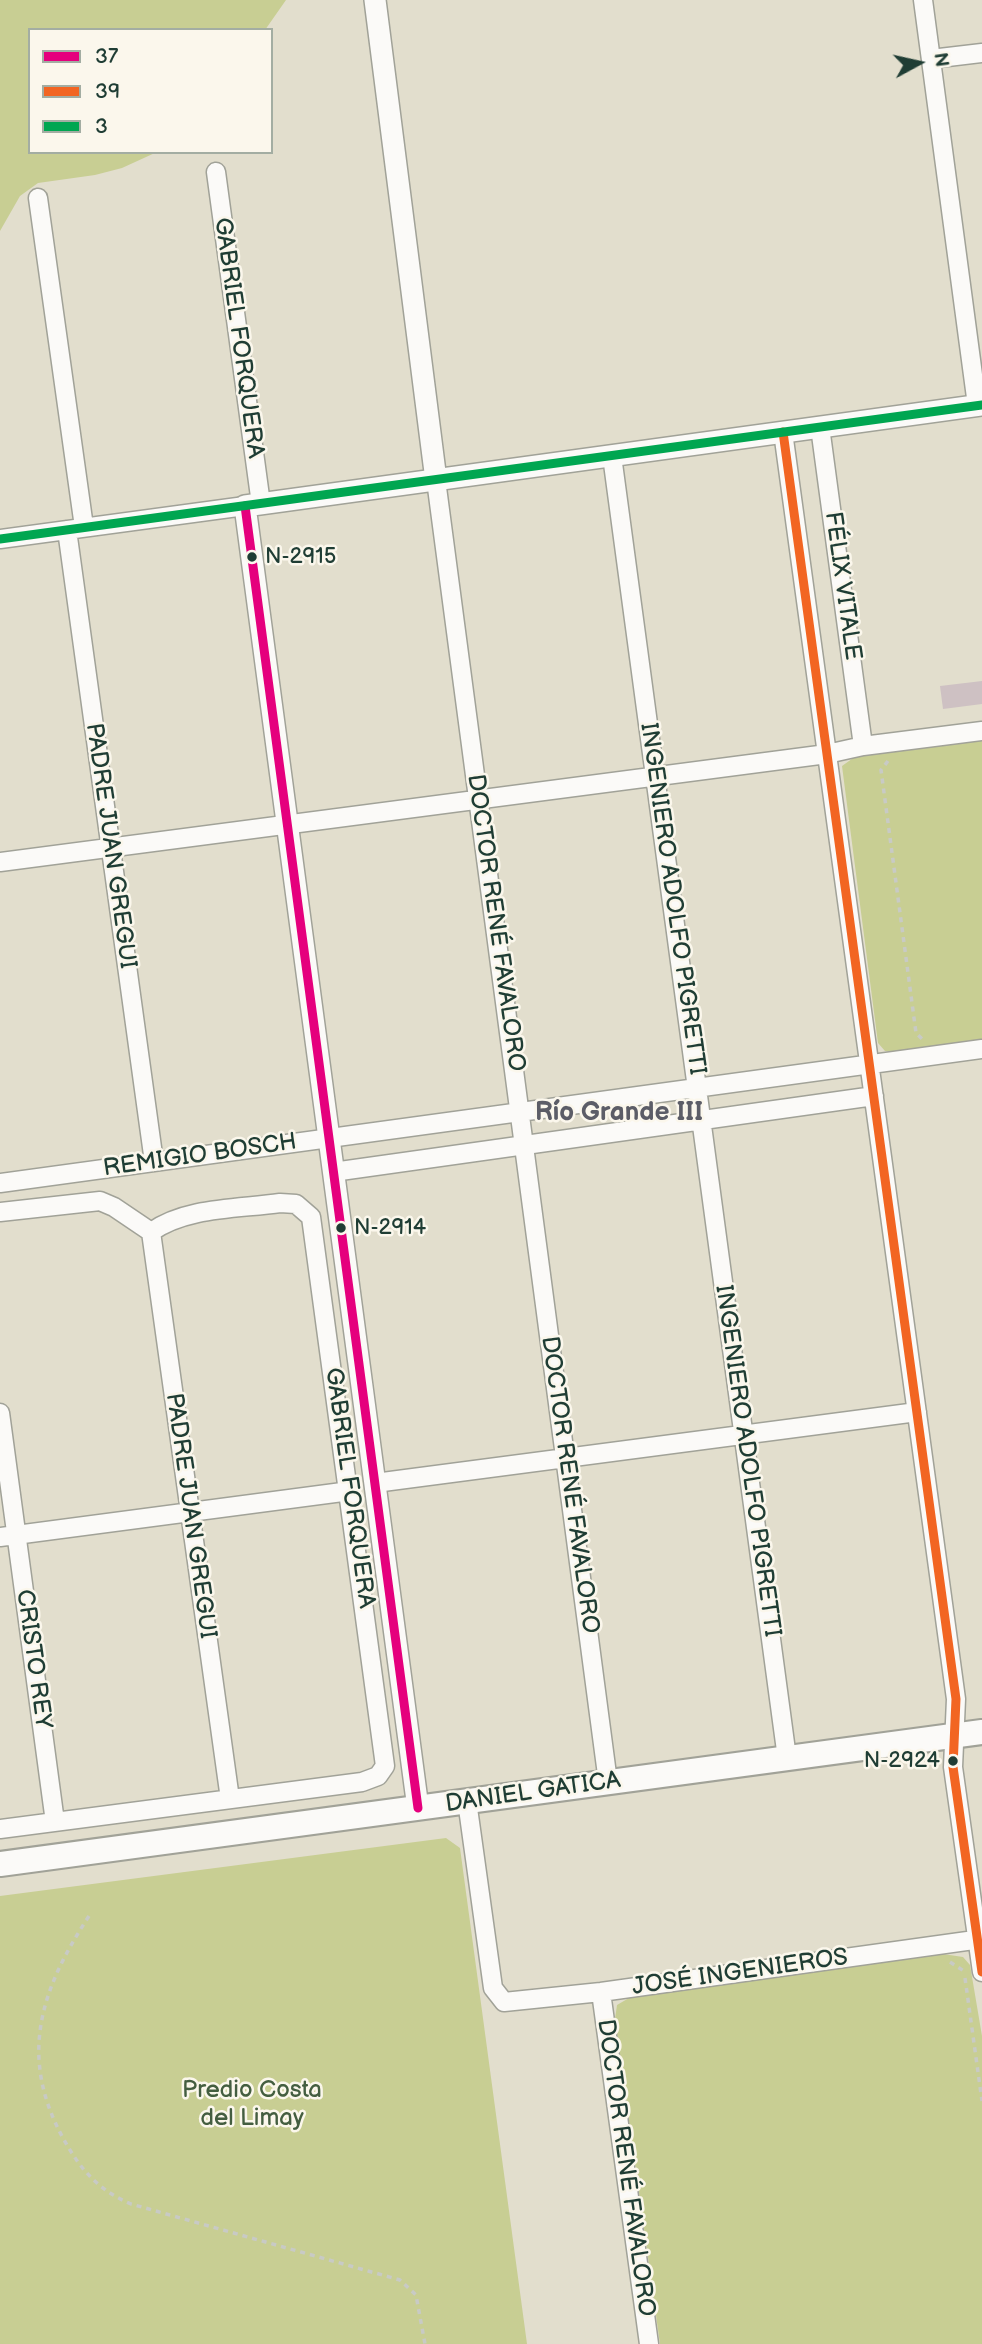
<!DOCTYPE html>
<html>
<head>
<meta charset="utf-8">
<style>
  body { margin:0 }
  #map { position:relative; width:982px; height:2344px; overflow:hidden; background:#e2decd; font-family:"Balsamiq Sans",sans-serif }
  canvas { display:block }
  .legend { position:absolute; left:28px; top:28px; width:245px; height:126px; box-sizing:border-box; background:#fbf7ec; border:2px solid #a3ada2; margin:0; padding:9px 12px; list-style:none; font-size:21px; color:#1f3d34 }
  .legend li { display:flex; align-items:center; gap:14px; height:35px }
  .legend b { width:35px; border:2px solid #a3ada2 }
  .north { position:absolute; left:884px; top:28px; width:70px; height:70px; -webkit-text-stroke:5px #fbf7ec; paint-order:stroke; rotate:82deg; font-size:19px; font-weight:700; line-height:28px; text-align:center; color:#1f3d34 }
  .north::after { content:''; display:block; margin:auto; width:24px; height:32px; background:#1f3d34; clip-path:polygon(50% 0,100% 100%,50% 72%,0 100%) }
</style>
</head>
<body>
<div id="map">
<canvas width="982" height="2344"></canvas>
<ul class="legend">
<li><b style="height:9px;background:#e5007d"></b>37</li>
<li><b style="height:9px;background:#f26522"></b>39</li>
<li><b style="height:9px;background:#00a651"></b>3</li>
</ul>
<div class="north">N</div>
</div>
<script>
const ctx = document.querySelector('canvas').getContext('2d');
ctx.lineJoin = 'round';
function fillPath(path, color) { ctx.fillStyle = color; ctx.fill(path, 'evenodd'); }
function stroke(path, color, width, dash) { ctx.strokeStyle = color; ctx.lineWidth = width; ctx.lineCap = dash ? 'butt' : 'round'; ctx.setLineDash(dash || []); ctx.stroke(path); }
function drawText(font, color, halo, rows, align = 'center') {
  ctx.font = font + ' "Balsamiq Sans",sans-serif'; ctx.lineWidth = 5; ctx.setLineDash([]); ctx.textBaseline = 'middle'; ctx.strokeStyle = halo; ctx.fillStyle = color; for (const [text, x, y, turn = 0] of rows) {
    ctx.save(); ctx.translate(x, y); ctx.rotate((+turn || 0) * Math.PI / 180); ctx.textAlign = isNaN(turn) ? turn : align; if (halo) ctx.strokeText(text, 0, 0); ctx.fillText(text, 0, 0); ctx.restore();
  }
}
const green = new Path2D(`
  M0,0H286L265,30H30V152H157L122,168L95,175L38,183L20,196L0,231Z
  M982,740V1041L897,1052L885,1051L878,1043L842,766L856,756Z
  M446,1838L460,1848L527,2344H0V1896Z
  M943,1954L963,1957L970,1965L982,2036V2344H660L615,2019L617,2005L629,1998Z`);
const building = new Path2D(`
  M982,681V704L943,709L940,686Z`);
const path = new Path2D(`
  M888,761L881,770L916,1033L923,1040
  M89,1916C41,1989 18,2056 63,2138C80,2169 98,2190 131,2204L400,2280L416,2295L425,2344
  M950,1962L964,1971
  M965,1978L982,2101`);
const minor = new Path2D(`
  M923,0L977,405
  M931,59L982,53
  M216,172L261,504
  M38,198L84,527
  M820,427L863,746
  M783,432L956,1699L953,1767L982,1972
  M612,456L787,1758
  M436,480L608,1782
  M67,530L154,1162
  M0,539L245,506
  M0,862L827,754L863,746L982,731
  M333,1172L874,1096
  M0,1183L982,1049
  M0,1212L100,1201L114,1207L151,1232
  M151,1232L230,1799
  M0,1413L55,1822
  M375,1483L917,1412
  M0,1537L350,1491
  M467,1801L493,1988L504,2002L601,1992L982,1939
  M0,1829L362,1782L378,1776L385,1766L311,1217L296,1204L280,1203C238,1209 186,1207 151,1232
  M601,1992L649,2344`);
const tertiary = new Path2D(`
  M375,0L436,480
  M418,1808L245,506L982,405`);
const secondary = new Path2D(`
  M0,1864L982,1732`);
const bus1 = new Path2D(`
  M245,506L418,1808`);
const bus2 = new Path2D(`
  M783,432L956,1699L953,1767L982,1972`);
const bus3 = new Path2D(`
  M0,539L982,405`);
const markers = [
  [252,557,6,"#1f3d34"],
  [341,1228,6,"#1f3d34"],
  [953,1761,6,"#1f3d34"]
];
const busNames = [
  ["N-2915",265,557],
  ["N-2914",354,1228],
  ["N-2924",940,1761,"right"]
];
const streetNames = [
  ["GABRIEL FORQUERA",238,338,82],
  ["FÉLIX VITALE",842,586,82],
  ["PADRE JUAN GREGUI",110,846,82],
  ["INGENIERO ADOLFO PIGRETTI",672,899,82],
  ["DOCTOR RENÉ FAVALORO",495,923,82],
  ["REMIGIO BOSCH",200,1156,-8],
  ["INGENIERO ADOLFO PIGRETTI",747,1461,82],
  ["DOCTOR RENÉ FAVALORO",569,1485,82],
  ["GABRIEL FORQUERA",349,1488,82],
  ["PADRE JUAN GREGUI",190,1516,82],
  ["CRISTO REY",33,1659,82],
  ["DANIEL GATICA",533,1793,-8],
  ["JOSÉ INGENIEROS",740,1973,-8],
  ["DOCTOR RENÉ FAVALORO",625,2168,82]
];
const parkNames = [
  ["Predio Costa",252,2091],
  ["del Limay",252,2119]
];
const neighbourhoodNames = [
  ["Río Grande III",619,1113]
];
fillPath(green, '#c8ce93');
fillPath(building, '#cec1c3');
stroke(minor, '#a1a298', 21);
stroke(tertiary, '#a1a298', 24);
stroke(secondary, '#a1a298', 28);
stroke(path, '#c8cac5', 3.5, [5, 5]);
stroke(minor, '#fbfaf8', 18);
stroke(tertiary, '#fbfaf8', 21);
stroke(secondary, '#fbfaf8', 24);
stroke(bus1, '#e5007d', 9);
stroke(bus2, '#f26522', 9);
stroke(bus3, '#00a651', 9);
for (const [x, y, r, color] of markers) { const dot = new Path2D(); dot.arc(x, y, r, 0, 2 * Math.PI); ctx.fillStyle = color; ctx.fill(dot); stroke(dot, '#fbf7ec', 2.5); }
drawText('22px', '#1f3d34', '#fbf7ec', busNames, 'left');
drawText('24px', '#1f3d34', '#fbf7ec', streetNames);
drawText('24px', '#445e40', '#fbf7ec', parkNames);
drawText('bold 26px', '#5c5d67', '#fbf7ec', neighbourhoodNames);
</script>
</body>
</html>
